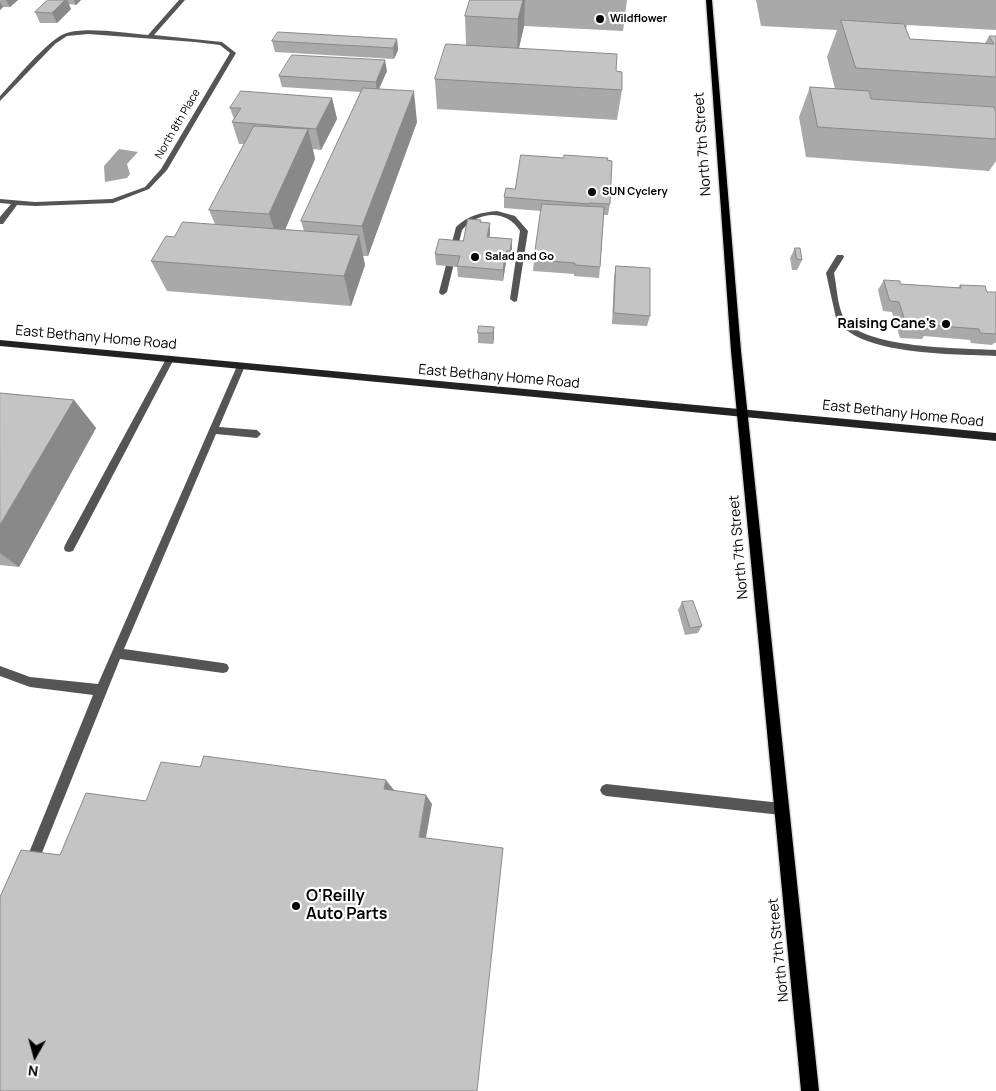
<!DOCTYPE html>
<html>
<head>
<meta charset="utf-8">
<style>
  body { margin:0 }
  #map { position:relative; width:996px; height:1091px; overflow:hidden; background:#fff; font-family:Manrope,sans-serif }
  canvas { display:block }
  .north { position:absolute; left:10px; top:1031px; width:50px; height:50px; -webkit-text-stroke:4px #fff; paint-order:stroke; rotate:187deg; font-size:14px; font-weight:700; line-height:20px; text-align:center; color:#000 }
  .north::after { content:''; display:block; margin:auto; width:18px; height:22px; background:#000; clip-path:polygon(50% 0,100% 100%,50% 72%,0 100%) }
</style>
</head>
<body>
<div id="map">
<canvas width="996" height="1091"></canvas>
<div class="north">N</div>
</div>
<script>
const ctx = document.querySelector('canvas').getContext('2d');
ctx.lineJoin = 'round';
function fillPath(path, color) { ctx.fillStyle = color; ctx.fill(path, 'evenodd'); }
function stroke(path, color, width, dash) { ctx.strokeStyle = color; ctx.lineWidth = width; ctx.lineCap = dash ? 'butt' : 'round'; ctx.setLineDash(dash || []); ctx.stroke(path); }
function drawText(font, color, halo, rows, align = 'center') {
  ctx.font = font + ' Manrope,sans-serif'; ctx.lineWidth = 4.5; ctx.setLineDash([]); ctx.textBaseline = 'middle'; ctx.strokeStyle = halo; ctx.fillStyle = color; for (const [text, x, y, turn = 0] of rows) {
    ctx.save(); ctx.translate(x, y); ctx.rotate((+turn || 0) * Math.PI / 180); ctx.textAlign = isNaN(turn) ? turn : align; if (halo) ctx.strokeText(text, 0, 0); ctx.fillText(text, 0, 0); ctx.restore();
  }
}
const water = new Path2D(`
  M119,149L138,152L127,164L130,174L127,178L105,182L104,166Z`);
const lane = new Path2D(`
  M497,211L515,216L528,231L517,301L514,302L510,299L520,231C506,209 479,211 462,230L447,292L443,295L440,294L439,292L456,227C467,216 482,212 497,211Z
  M837,255H843L844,257L834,273C837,287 837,305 844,318C861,349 963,348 996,350V356C957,354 856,356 836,318L826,273Z
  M170,356L174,359L73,551L69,552L65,551L64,548L65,545L166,359Z
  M241,363L245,366L219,427L257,430L261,434L257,438L216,434L124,649L223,663L227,664L229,668L227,672L223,673L120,659L35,870L30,871L25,870L24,865L93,695L30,687L0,676V666L30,677L98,684L237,366Z
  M606,784L781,803L785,805L787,809L785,813L781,815L606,796L602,794L600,790L602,786Z`);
const street = new Path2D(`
  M179,0H185L154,35L222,42L236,53L167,170L149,189L113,203L35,206L17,205L3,224H0V217L11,204L0,203V199L35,202L112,199L145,187L161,169L230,53L220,45L195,42L88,34L67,36L55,44L0,101V96C15,80 46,42 64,34C83,26 126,33 148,35Z`);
const secondary = new Path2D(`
  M0,340L996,433V441L0,346Z`);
const primary = new Path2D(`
  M706,0H712L741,351L819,1091H801L731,351Z`);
const wall = new Path2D(`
  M0,0H18L10,7H3L0,10Z
  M48,0H81L76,5L69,4L71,9L57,23H40L35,12Z
  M470,0H627L623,31L524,26L519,48L616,71L622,90L617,120L437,109L435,79L466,45L465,16Z
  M756,0H996V30L907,25L906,29L910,39L985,43L989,36H996V161L989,171L806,157L799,117L810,87L835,89L827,57L837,30L761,26Z
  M397,39L398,50L394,59L275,52L272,41Z
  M387,71L379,89L417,122L368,256H363L365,265L351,306L167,291L151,261L174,237L215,224L209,210L244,144H239L232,122L234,119L230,108L332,98L337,119L321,150L313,149L315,159L285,230L304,231L301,221L361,92L282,87L279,76Z
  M504,197L610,204L608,215H604L600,267L599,278L574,276V274L533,271L534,260L541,211L504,208Z
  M481,222L490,223L489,237L512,239V250L510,262H506L503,281L458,277L457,267L436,265L435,254L463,241Z
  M795,248L802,260L797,270H792L790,258Z
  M616,266L650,316L647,326L612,324L614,277Z
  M884,280L900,284L958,288L960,285L987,292H996V343H994L992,345L971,343L970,340L924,336L922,339L900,338L892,312L883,311L878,290Z
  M494,327V338L493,344L478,343V333Z
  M0,393L74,400L96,428L19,567L0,565Z
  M682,602L702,626L698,633L685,635L678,610Z`);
const shadedWall = new Path2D(`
  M6,0H18L10,7Z
  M65,0H67L71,9L57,23L52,13Z
  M74,0H81L76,5Z
  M523,0H525L524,26L517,56L518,19Z
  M0,2L3,7L0,10Z
  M397,39L398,50L394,59L393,48Z
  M385,60L387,71L377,93L376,82Z
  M414,91L417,122L368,256L362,226Z
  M332,98L337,119L321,150L316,129Z
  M308,129L315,159L279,244L269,214Z
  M490,223V234L487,248V237Z
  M359,235L365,265L351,306L344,276Z
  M512,239V250L510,262V251Z
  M506,251V262L503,281V270Z
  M494,327V338L493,344V333Z
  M74,400L96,428L19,567L0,553V525Z
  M386,780L394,790L392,798L384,789Z
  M426,795L432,804L425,843L419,837Z`);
const building = new Path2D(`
  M48,0H65L52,13L35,12Z
  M470,0H523L518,19L465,16Z
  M841,20L904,24L910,39L994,44L989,36H996V77L856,68Z
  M278,32L397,39L393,48L272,41Z
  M446,44L617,54L616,71L622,72V90L435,79Z
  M292,55L385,60L376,82L279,76Z
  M810,87L869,91L871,99L994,107L996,112V139L818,127Z
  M363,88L414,91L362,226L301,221Z
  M241,91L332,98L316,129L232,122L241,108H230Z
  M254,126L308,129L269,214L209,210Z
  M521,155L564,158V155L608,158L607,160L612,161L610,204L589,203V204L504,197L506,188L515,189Z
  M542,204L604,207L600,267L575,265V263L534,260Z
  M468,219L481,220L480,222L490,223L487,237L512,239L510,251H506L503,270L457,266L460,256L435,254L439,239L463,241Z
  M183,222L359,235L344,276L151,261L166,236L174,237Z
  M795,248H800L802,260L797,259Z
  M616,266L650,268V316L614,313Z
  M884,280L900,281V284L961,288L960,285L985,286L987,292H996V334L980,333L979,329L928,325L929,329L907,327L899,302L890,301Z
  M479,326L494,327L493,333H478Z
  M0,393L74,400L0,525Z
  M693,601L702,626L690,628L682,602Z
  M204,756L386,780L384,789L426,795L419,837L503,848L477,1091H0V897L21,850L60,855L86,793L146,801L161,762L200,767Z`);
const markers = [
  [600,19,5,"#000"],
  [592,192,5,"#000"],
  [475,257,5,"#000"],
  [946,324,5,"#000"],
  [296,906,5,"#000"]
];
const farPoinames = [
  ["Wildflower",610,19],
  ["SUN Cyclery",602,192],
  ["Salad and Go",485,257]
];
const farStreetnames = [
  ["North 8th Place",178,124,-60]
];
const streetNames = [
  ["North 7th Street",703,144,-94],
  ["East Bethany Home Road",96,338,5],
  ["East Bethany Home Road",499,377,5],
  ["East Bethany Home Road",903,414,6],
  ["North 7th Street",739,547,-95],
  ["North 7th Street",779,950,-96]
];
const poiNames = [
  ["Raising Cane's",936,324]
];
const nearPoinames = [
  ["O'Reilly",306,897],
  ["Auto Parts",306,915]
];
fillPath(water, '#a3a3a3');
stroke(primary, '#dbdbdb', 3);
fillPath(lane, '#555');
fillPath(street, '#555');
fillPath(secondary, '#222');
fillPath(primary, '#000');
fillPath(wall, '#a9a9a9');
fillPath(shadedWall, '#898989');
fillPath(building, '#c4c4c4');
stroke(building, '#898989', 1);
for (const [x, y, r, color] of markers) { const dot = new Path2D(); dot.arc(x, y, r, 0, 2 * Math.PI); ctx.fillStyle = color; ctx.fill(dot); stroke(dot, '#fff', 2); }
drawText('bold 11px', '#000', '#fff', farPoinames, 'left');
drawText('11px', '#000', '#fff', farStreetnames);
drawText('14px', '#000', '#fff', streetNames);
drawText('bold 14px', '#000', '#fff', poiNames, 'right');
drawText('bold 16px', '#000', '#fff', nearPoinames, 'left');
</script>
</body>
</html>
